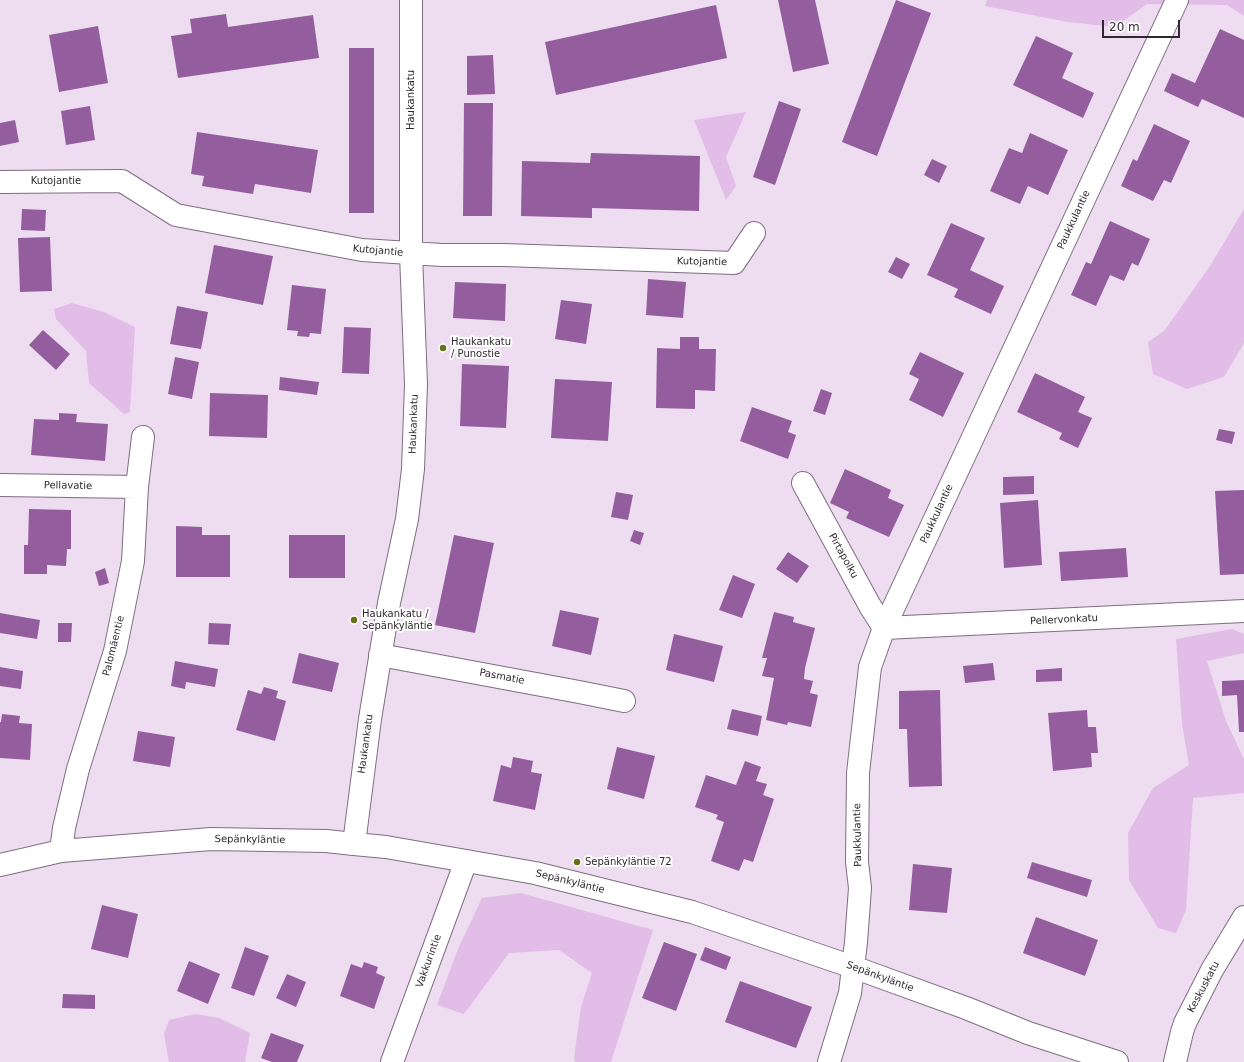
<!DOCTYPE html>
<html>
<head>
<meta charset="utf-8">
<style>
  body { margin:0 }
  #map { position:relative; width:1244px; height:1062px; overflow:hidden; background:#eeddf1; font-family:"DejaVu Sans",sans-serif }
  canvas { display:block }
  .scale { position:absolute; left:1102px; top:20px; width:78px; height:18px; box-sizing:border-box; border:2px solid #2f2830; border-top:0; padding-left:5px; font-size:12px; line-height:14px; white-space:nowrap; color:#2f2830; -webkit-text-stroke:3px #fff; paint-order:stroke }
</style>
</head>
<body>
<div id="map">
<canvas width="1244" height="1062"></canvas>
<div class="scale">20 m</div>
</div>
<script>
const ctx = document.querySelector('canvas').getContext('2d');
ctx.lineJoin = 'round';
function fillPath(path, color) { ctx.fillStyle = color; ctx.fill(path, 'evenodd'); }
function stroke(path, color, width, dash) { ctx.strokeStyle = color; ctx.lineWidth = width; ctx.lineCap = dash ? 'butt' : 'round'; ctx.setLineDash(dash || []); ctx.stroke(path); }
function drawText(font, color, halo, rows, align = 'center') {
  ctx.font = font + ' "DejaVu Sans",sans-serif'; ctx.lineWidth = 4; ctx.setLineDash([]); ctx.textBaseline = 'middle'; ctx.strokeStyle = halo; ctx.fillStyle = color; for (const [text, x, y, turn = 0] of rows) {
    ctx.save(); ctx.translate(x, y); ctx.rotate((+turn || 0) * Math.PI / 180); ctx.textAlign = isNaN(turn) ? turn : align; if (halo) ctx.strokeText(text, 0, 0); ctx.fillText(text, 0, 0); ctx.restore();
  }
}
const green = new Path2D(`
  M987,0H1244V16L1227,5L1147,4L1115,27L1068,22L985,6Z
  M746,112L726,157L736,186L726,200L694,120Z
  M1244,209V343L1224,377L1187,389L1153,374L1148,342L1164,331L1210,266Z
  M72,303L104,312L135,327L130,412L124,414L89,383L86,351L56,319L54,309Z
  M1232,629L1244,634V653L1207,661L1226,721L1244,759V793L1193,798L1186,910L1176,933L1158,928L1129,880L1128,833L1153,788L1189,765L1182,724L1176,639Z
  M521,893L653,930L611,1062H575L574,1058L581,1007L592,973L559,950L509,953L464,1014L437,1005L458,949L482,898Z
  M195,1014L219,1018L250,1033L245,1062H169L164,1034L169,1020Z`);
const building = new Path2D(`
  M778,0H815L829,64L793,72Z
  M896,0L931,13L877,156L842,142Z
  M716,5L727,58L556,95L545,42Z
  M226,14L228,27L313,15L319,58L178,78L171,36L192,33L190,19Z
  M98,26L108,83L59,92L49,35Z
  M1220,29L1244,40V118L1202,99L1198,107L1164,91L1172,73L1195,83Z
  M1036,36L1073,53L1062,78L1094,93L1083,118L1013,85Z
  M349,48H374V213H349Z
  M493,55L495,94L467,95V56Z
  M779,101L801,109L775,185L753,177Z
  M464,103H493L492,216H463Z
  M90,106L95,140L66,145L61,111Z
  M15,120L19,142L0,146V123Z
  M1154,124L1190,141L1171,183L1164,180L1153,201L1121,186L1133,159L1137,161Z
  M197,132L318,150L311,193L255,184L253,194L202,186L204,176L191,174Z
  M1030,133L1068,150L1048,195L1028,186L1020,204L990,191L1009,148L1022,153Z
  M591,153L700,156L699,211L592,208V218L521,216L522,161L590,163Z
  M932,159L947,166L939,183L924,175Z
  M22,209L46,210L45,231L21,230Z
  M1110,221L1150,239L1138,266L1132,263L1124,281L1110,275L1096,306L1071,295L1086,262L1091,264Z
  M951,223L985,238L970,270L1004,286L991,314L954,297L958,289L927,275Z
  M50,237L52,291L20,292L18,238Z
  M214,245L273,256L263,305L205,293Z
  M896,257L910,264L902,279L888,272Z
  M648,279L686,282L683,318L646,315Z
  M455,282L506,284L505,321L453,318Z
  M292,285L326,289L321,334L310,333L309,337L297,336L298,331L287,330Z
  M561,300L592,304L586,344L555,339Z
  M177,306L208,312L201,349L170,344Z
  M344,327L371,328L369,374L342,373Z
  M43,330L70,354L56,370L29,345Z
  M680,337H699V349H716L715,391L695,390V409L656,408L657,348L680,349Z
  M920,352L964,373L943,417L909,400L919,379L909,374Z
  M175,357L199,362L192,399L168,394Z
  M462,364L509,366L506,428L460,426Z
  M1035,373L1085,397L1078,412L1092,418L1078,448L1059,439L1062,433L1017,412Z
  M280,377L319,382L317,395L279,390Z
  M555,379L612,382L608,441L551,438Z
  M821,389L832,393L825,415L813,411Z
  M210,393L268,395L267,438L209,436Z
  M752,407L792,421L788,432L796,435L788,459L740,441Z
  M59,413L77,414L76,422L108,424L105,461L31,455L34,419L59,420Z
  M1219,429L1235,432L1232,444L1216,440Z
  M845,469L891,490L888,498L904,505L889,537L846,518L849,512L830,503Z
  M1034,476V494L1003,495V477Z
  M1244,490V574L1220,575L1215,491Z
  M616,492L633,495L628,520L611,517Z
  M1038,500L1042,565L1004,568L1000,503Z
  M29,509L71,510V549H67L66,566L47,565V574H24V545H28Z
  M176,526L202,527V535H230V577H176Z
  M634,530L644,533L640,545L630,541Z
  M289,535H345V578H289Z
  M454,535L494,543L475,633L435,625Z
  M1126,548L1128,577L1061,581L1059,552Z
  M788,552L809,566L797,583L776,569Z
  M105,568L109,583L99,586L95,572Z
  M733,575L755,584L742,618L719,610Z
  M560,610L599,618L591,655L552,646Z
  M774,612L794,617L793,622L815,628L805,668L804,679L813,681L810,693L818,695L811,727L788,722L787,725L766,720L774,678L762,676L767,658H762Z
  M0,613L40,620L37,639L0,633Z
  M58,623H72L71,642H58Z
  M209,623L231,624L229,645L208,644Z
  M674,634L723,646L714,682L666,670Z
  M299,653L339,663L332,692L292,683Z
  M175,661L218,669L215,687L186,682L185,689L171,686Z
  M993,663L995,680L965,683L963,666Z
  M0,667L23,671L21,689L0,686Z
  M1062,668V681L1036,682V670Z
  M1244,680V732H1239L1237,695L1222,696V681Z
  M264,687L278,691L276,698L286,701L275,741L236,730L248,690L261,694Z
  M940,690L942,786L909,787L907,729H899V691Z
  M732,709L762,716L758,736L727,729Z
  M1087,710L1088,727H1096L1098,753H1091L1092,767L1053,771L1048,713Z
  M2,714L20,716L19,723L32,724L30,760L0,758V722H1Z
  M138,731L175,737L170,767L133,761Z
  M617,747L655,756L644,799L607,789Z
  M513,757L533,761L531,772L542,774L535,810L493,801L501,765L511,768Z
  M745,761L761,767L756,781L767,784L763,795L774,799L753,862L744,859L739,871L711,861L724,822L716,819L718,815L695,807L706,775L736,785Z
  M1032,862L1092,880L1087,897L1027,878Z
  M913,864L952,868L947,913L909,910Z
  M102,905L138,914L128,958L91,949Z
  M1036,917L1098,940L1085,976L1023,953Z
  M664,942L697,954L676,1011L642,998Z
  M245,947L269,956L254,996L231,988Z
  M705,947L731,957L726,970L700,960Z
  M189,961L220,974L208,1004L177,991Z
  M364,962L378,967L376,973L385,977L374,1009L340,996L351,964L362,968Z
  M287,974L306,982L296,1007L276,998Z
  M740,981L812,1007L796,1048L725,1022Z
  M63,994L95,995V1009L62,1008Z
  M271,1033L304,1045L297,1062H272L261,1058Z`);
const minor = new Path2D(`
  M0,182L122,181L176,215L362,250L442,255H504L734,263L754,233
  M803,483L870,606L884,628L1244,611
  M0,485L137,487
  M380,655L579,692L624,701
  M354,844L370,719L389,603L407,519L413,469L416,384L411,254V0
  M61,851L64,828L78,769L115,651L133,561L137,487L143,437
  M392,1062L466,861
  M829,1062L850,993L856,942L860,888L857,862L858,773L870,667L884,628L1177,0
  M1175,1062L1182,1032L1185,1023L1212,970L1244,917`);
const major = new Path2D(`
  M0,865L61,851L211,839L326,841L354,844L386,847L535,873L692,912L853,967L966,1008L1028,1033L1117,1062`);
const markers = [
  [443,348,4,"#66711b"],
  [354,620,4,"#66711b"],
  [577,862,4,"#66711b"]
];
const streetNames = [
  ["Haukankatu",411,100,-90],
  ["Kutojantie",56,181],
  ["Paukkulantie",1074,220,-65],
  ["Kutojantie",378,251,5],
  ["Kutojantie",702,262,1],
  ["Haukankatu",414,424,-88],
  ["Pellavatie",68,486,1],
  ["Paukkulantie",937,514,-65],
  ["Pirtapolku",843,556,61],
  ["Pellervonkatu",1064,620,-3],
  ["Palomäentie",114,646,-76],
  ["Pasmatie",502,677,11],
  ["Haukankatu",366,744,-82],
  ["Paukkulantie",858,835,-91],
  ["Sepänkyläntie",250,840,1],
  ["Sepänkyläntie",570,882,14],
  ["Vakkurintie",429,961,-70],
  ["Sepänkyläntie",880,977,20],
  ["Keskuskatu",1204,987,-62]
];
const poiNames = [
  ["Haukankatu",451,342],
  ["/ Punostie",451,354],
  ["Haukankatu /",362,614],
  ["Sepänkyläntie",362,626],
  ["Sepänkyläntie 72",585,862]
];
fillPath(green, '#e1bde7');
fillPath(building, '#945e9e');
stroke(minor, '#7e6e80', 24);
stroke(major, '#7e6e80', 24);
stroke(minor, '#fff', 22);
stroke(major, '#fff', 22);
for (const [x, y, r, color] of markers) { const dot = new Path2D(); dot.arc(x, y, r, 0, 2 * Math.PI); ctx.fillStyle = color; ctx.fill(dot); stroke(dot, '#fff', 1.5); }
drawText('10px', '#2f2830', '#fff', streetNames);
drawText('10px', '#2f2830', '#fff', poiNames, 'left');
</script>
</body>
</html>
